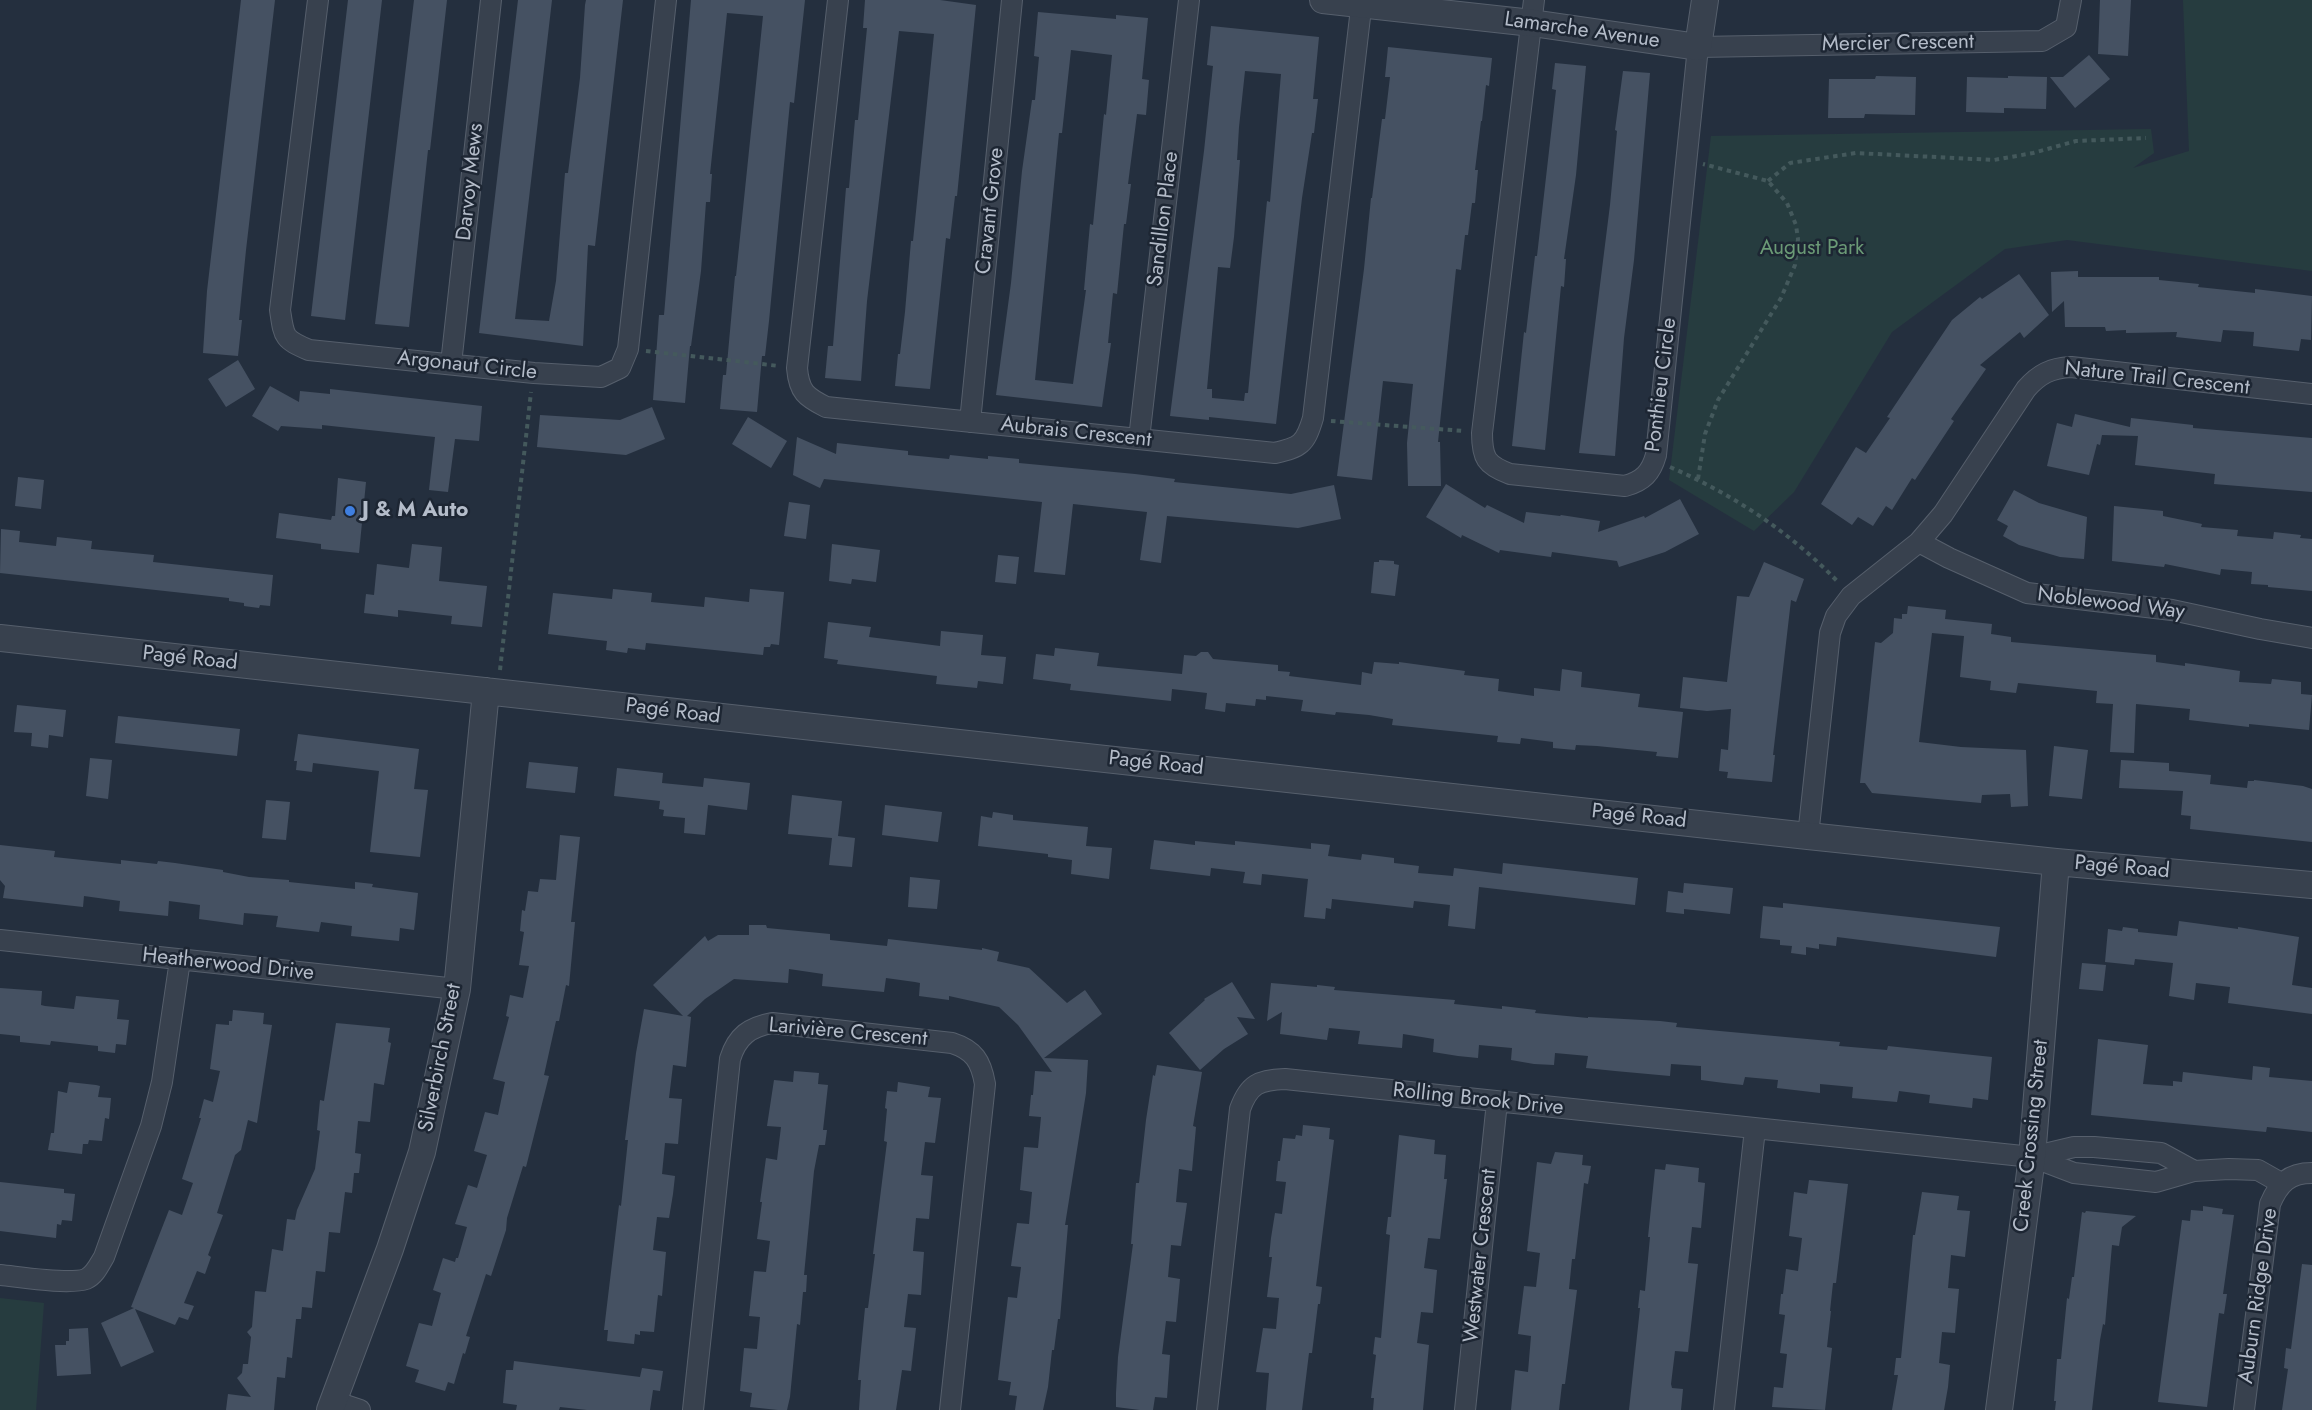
<!DOCTYPE html>
<html>
<head>
<meta charset="utf-8">
<style>
  body { margin:0 }
  canvas { display:block; background:#242f3e }
</style>
</head>
<body>
<canvas width="2312" height="1410"></canvas>
<script>
const ctx = document.querySelector('canvas').getContext('2d');
ctx.lineJoin = 'round';
function fillPath(path, color) { ctx.fillStyle = color; ctx.fill(path, 'evenodd'); }
function stroke(path, color, width, dash) { ctx.strokeStyle = color; ctx.lineWidth = width; ctx.lineCap = dash ? 'butt' : 'round'; ctx.setLineDash(dash || []); ctx.stroke(path); }
function drawText(font, color, halo, rows, align = 'center') {
  ctx.font = font + ' Jost,sans-serif'; ctx.lineWidth = 5; ctx.setLineDash([]); ctx.textBaseline = 'middle'; ctx.strokeStyle = halo; ctx.fillStyle = color; for (const [text, x, y, turn = 0] of rows) {
    ctx.save(); ctx.translate(x, y); ctx.rotate((+turn || 0) * Math.PI / 180); ctx.textAlign = isNaN(turn) ? turn : align; if (halo) ctx.strokeText(text, 0, 0); ctx.fillText(text, 0, 0); ctx.restore();
  }
}
const green = new Path2D(`
  M2183,0H2312V271L2067,240L2005,249L1892,332L1794,492L1754,531L1669,480L1711,136L2151,129L2154,153L2133,168L2189,151Z
  M0,1298L44,1303L36,1410H0Z`);
const building = new Path2D(`
  M241,0H275L246,250L239,320H242L238,356L203,353L207,291Z
  M348,0H382L345,320L311,316Z
  M414,0H447L430,150H428L409,327L375,324Z
  M518,0H552L515,319L549,321L556,281L565,173H568L580,78L585,5L586,0H623L595,246L588,245L583,346L479,333Z
  M691,0H805L794,103L790,102L769,321L765,356H762L757,412L720,409L723,375H726L735,276H736L763,16L727,13L710,174H712L710,202H706L701,271L691,346H690L685,403L653,400L659,315H664Z
  M865,0H940L976,5L957,196H955L950,239L946,238L930,389L895,386L898,354H900L905,312L911,241H913L934,34L899,31L867,301L861,381L825,378L828,346H833L846,188H849L855,120H858L867,28H863Z
  M2100,0H2131L2128,56L2098,54Z
  M1038,12L1116,19V15L1148,18L1142,79L1149,80L1146,115L1137,114L1128,184H1131L1126,224H1124L1117,294L1113,293L1108,343H1111L1102,407L996,395L1011,283L1022,171L1032,100H1035L1039,57L1034,56ZM1071,50L1112,55L1106,115L1104,114L1093,225L1090,224L1084,290H1086L1073,384L1035,380L1055,174L1059,133H1062Z
  M1211,26L1319,37L1313,99H1318L1314,133H1312L1302,198L1276,424L1209,417V420L1170,416L1204,151L1213,66L1207,65ZM1245,71L1281,74L1270,202L1267,201L1248,393H1245L1244,401L1212,398V389H1207L1218,267L1230,268L1234,237L1240,160H1237L1239,127Z
  M1388,47L1492,58L1489,86L1486,85L1482,121H1481L1475,170H1478L1475,203H1472L1468,235H1465L1461,270L1456,269L1438,442H1440L1441,486H1408L1407,443L1413,384L1383,381L1372,480L1337,476L1364,269L1371,198H1372L1382,119H1385L1390,77H1385Z
  M2089,55L2110,79L2075,108L2050,77H2063Z
  M1555,63L1586,66L1576,175L1564,259H1566L1564,287L1561,286L1545,450L1512,446L1524,332L1526,333L1535,256H1537L1556,90L1552,89Z
  M1623,71L1650,73L1634,260L1624,338L1615,456L1579,453L1610,205L1617,131L1615,130Z
  M1876,76L1916,77L1915,115L1865,114L1864,118H1828L1829,79H1875Z
  M2008,76L2047,77L2046,109L2004,108V113L1966,112L1967,77L2008,78Z
  M2078,271V277H2159V280L2199,284L2198,287L2255,293V289L2312,296L2311,340L2301,339L2299,351L2253,346L2254,332L2223,330L2221,342L2176,337L2177,332L2126,333V330L2106,331L2105,327H2065L2064,301L2052,312L2051,272Z
  M2019,274L2049,315L2024,338L2020,332L1980,365L1986,369L1951,419L1954,421L1915,480L1912,478L1892,510L1886,506L1873,526L1858,517L1852,525L1821,504L1856,447L1866,453L1890,418L1887,417L1952,320L1980,297L1982,299Z
  M238,360L255,389L226,407L208,379Z
  M270,386L299,402L300,391L330,394V389L482,406L479,441L455,439L448,492L429,490L435,437L322,425V429L281,426L278,431L252,416Z
  M652,407L665,439L626,455L537,447L540,415L620,420Z
  M2075,414L2130,427L2131,418L2193,425V428L2312,438V492L2214,484L2215,474L2135,465L2138,436L2102,435L2100,445L2097,444L2089,475L2047,466L2057,423L2072,427Z
  M748,417L787,441L771,468L732,444Z
  M797,437L836,454L837,443L908,451V455L949,459L950,455L988,459V456L1019,459V463L1135,474L1175,479L1174,482L1291,494L1334,485L1341,519L1298,528L1167,516L1161,563L1140,560L1147,512L1073,504L1065,575L1034,572L1042,502L824,479L820,488L793,475Z
  M18,477L44,480L41,509L15,506Z
  M338,478L366,482L359,553L321,549V544L276,538L279,513L331,520L332,516H335Z
  M1446,484L1485,508L1487,505L1524,523L1526,512L1560,516L1561,515L1600,521L1598,532L1644,516L1645,518L1680,499L1699,534L1665,552L1619,567L1617,561L1552,552L1551,557L1500,550L1499,553L1462,535L1461,538L1426,517Z
  M2014,490L2039,503L2087,517L2084,559L2060,557L2019,545L2003,536L2008,526L1997,520Z
  M789,502L810,505L806,539L784,536Z
  M2114,506L2163,511V516L2202,524L2201,527L2238,530L2237,536L2273,539L2274,532L2301,535L2300,538L2312,539V591L2268,587V585L2251,584L2252,572L2221,569L2220,575L2165,564L2164,567L2112,561Z
  M1,529L20,531L19,542L56,546L57,537L84,540L92,541L91,549L154,555L153,562L273,575L270,606L260,605L259,608L244,606V603L229,601V598L0,573Z
  M412,544L442,547L439,581L487,586L482,627L451,624L452,616L398,610V617L364,613L366,594L374,595L377,564L409,568Z
  M832,544L880,550L876,582L852,579L851,584L829,581Z
  M998,555L1019,557L1016,584L995,582Z
  M1379,560L1394,561V564L1399,565L1395,596L1371,593L1374,562H1379Z
  M1764,562L1804,579L1796,602L1791,600L1773,755H1775L1772,782L1727,778L1728,772L1719,771L1721,749L1728,750L1731,709L1707,711L1680,708L1683,677L1727,682L1737,596L1749,597Z
  M613,589L652,593L651,602L704,607L705,597L749,602L750,589L784,592L779,645L771,644L770,647H764L763,655L646,643L645,650L628,648L627,653L606,650L607,641L548,634L553,593L612,599Z
  M1908,606L1946,610L1945,619L1992,624L1991,634L2011,637V642L2156,655V662L2185,666V663L2240,671L2239,682L2271,684L2272,679L2301,682V694L2312,695L2309,730L2249,724V727L2189,720L2190,709L2136,704L2134,753L2110,752L2113,704L2096,703L2097,691L2018,683L2016,693L1990,690L1991,681L1960,677L1964,636L1932,633L1919,742L1961,747L2026,750L2028,806L2011,807L2010,794L1982,795L1981,803L1872,793L1865,783H1860L1875,642L1881,643L1893,633L1894,618L1902,619V614H1907Z
  M828,622L871,627L869,637L940,646L941,631L983,635L981,655L1006,657L1003,684L978,681L977,688L936,684L937,676L837,664L838,660L824,658Z
  M1055,648L1099,653L1097,666L1182,674L1184,655L1196,656L1201,652H1208L1213,659L1278,665V671L1290,672L1289,676L1361,685L1362,672L1372,674L1374,662L1399,664V662L1465,671L1464,675L1499,679L1498,691L1534,696V688L1560,691L1562,669L1582,672L1581,687L1640,694L1638,707L1683,712L1678,758L1656,756L1657,752L1597,746L1576,745L1575,750L1553,748V742L1521,738L1520,744L1497,742L1498,736L1392,725L1393,719L1369,715L1336,712L1335,715L1301,711L1303,700L1266,696V700L1256,699L1255,706L1226,703L1225,712L1205,709L1207,693L1172,689L1171,701L1070,690L1071,684L1033,679L1036,654L1054,656Z
  M17,705L66,710L63,737L49,735L48,748L31,746L32,733L14,732Z
  M118,716L240,729L237,756L115,743Z
  M298,734L419,749L414,789L428,790L420,857L370,852L379,771L313,763L312,772L296,770L297,761H294Z
  M2054,746L2088,750L2082,799L2049,796Z
  M90,758L112,760L108,799L86,796Z
  M2121,760L2169,763V771L2211,775L2210,784L2247,788L2248,781H2254V780L2303,786L2312,789V842L2190,829L2191,816L2181,815L2183,791L2119,788Z
  M529,762L578,767L575,793L526,788Z
  M617,768L663,773L662,783L703,787L704,778L750,783L747,810L708,805L705,835L684,833L685,818L663,816L664,810L659,809L660,801L614,796Z
  M792,795L842,801L838,836L855,838L852,867L829,865L832,838L788,834Z
  M266,800L290,802L286,840L262,838Z
  M885,805L942,812L938,842L882,835Z
  M993,812L1013,815V820L1088,827L1086,846L1112,848L1109,879L1071,874L1072,860L1048,857V854L978,846L981,816L992,818Z
  M560,835L580,837L571,922H575L569,986L566,985L559,1021H556L544,1075L549,1076L526,1167L523,1166L507,1218L506,1230L491,1276L486,1274L466,1336L470,1337L465,1354L463,1353L454,1384L448,1382L445,1391L415,1382L419,1370L406,1366L419,1323L432,1326L441,1293L433,1290L443,1258L455,1262L456,1258H458L467,1227L455,1224L468,1185L477,1188L487,1155L474,1151L485,1112L498,1115L505,1082L493,1079L509,1017L506,1016L510,995L523,998L529,966L519,965L524,932L520,931L522,910L525,911L528,891L538,892L540,879L556,880Z
  M1154,840L1195,845V841L1235,845V841L1311,849V843L1330,845L1328,856L1361,860L1362,854L1394,858V863L1419,866L1418,873L1453,876L1454,868L1502,874L1503,863L1638,878L1635,905L1479,887L1475,929L1448,926L1450,905L1414,901L1413,908L1332,899L1331,909L1326,908L1325,919L1304,917L1308,879L1262,874L1261,885L1243,883L1245,872L1211,868L1210,876L1150,869Z
  M0,845L55,851L54,857L121,864V860L157,864L158,861L175,863L223,870V872L249,877L289,880V882L355,889V882L373,884L372,887L418,893L415,922L414,930L400,928L399,941L351,936L352,926L321,922L319,932L276,927L278,916L244,913L243,925L199,919L200,905L169,901L168,916L119,911L120,901L84,896L83,907L3,898L5,886L0,880Z
  M910,877L940,880L937,909L908,907Z
  M1684,883L1733,888L1730,914L1684,909V914L1666,912L1668,891L1683,893Z
  M1783,903L2000,927L1996,957L1837,937L1836,946L1819,944V949L1806,947V955L1791,953L1792,946L1780,945V940L1760,938L1763,906L1783,908Z
  M2179,921L2238,929V927L2299,937L2292,985L2312,988V1014L2228,1003L2230,987L2196,983L2194,1000L2169,996L2173,963L2135,959L2134,965L2105,962L2108,929L2122,931L2123,927L2138,929V932L2177,936Z
  M749,925H766L767,928L830,934V940L887,946L888,939L982,950V948L999,952L997,961L1029,968L1067,1003L1085,990L1102,1014L1044,1058L1088,1060L1086,1093L1065,1225H1068L1060,1319H1058L1054,1350H1052L1048,1387L1043,1410H1015L1017,1396L1009,1395L1011,1382L998,1380L1008,1297L1017,1298L1021,1267L1011,1266L1017,1223L1029,1224L1032,1192L1020,1190L1024,1147L1038,1148L1041,1117L1029,1116L1031,1095H1033L1035,1071L1052,1072L1018,1025L999,1007L949,996V1000L919,996L920,983L915,982L886,978L884,992L822,986L823,974L789,969L788,983L734,979L705,999L687,1016L691,1017L686,1067L673,1065L669,1098L682,1099L678,1144L665,1143L662,1174L675,1176L673,1194L669,1218L657,1217L653,1250L666,1252L662,1296L658,1295L654,1332L640,1331V1335L635,1334L634,1344L607,1341L608,1330H604L619,1205L621,1206L628,1140H625L636,1053L644,1009L683,1016L653,985L705,936L708,941L718,935H749Z
  M2082,963L2106,965L2103,991L2079,989Z
  M1232,982L1255,1019L1237,1017L1248,1034L1224,1049L1200,1070L1169,1033L1205,1000L1204,999Z
  M1271,983L1317,987V985L1335,987L1334,990L1455,1000L1454,1004L1502,1009V1006L1536,1010L1535,1013L1588,1018V1017L1660,1021L1677,1023L1676,1027L1840,1042L1839,1046L1887,1050L1888,1046L1992,1057L1988,1100L1973,1098L1972,1108L1929,1103L1930,1095L1899,1091L1897,1102L1852,1098L1853,1087L1820,1084V1093L1777,1088L1778,1080L1745,1077L1743,1085L1724,1083L1701,1080V1066L1671,1064L1670,1076L1615,1071L1586,1068L1588,1056L1555,1053L1554,1065L1534,1064L1511,1060L1512,1048L1479,1045L1478,1058L1458,1056L1433,1052L1434,1039L1403,1034L1402,1048L1358,1044L1360,1031L1329,1028L1327,1040L1280,1034L1282,1012L1267,1021Z
  M0,988L42,991L41,1005L45,1006L74,1009L76,996L119,1000L117,1019L129,1020L126,1045L116,1044L115,1053L98,1051V1046L51,1041L50,1045L20,1042V1036L0,1034Z
  M233,1010L264,1013L263,1024L272,1025L257,1123L248,1120L241,1150L235,1155L217,1213L223,1215L208,1255L211,1257L205,1274L197,1271L184,1303L194,1306L188,1320L179,1317L175,1325L135,1309L154,1352L121,1367L101,1323L134,1308L131,1307L169,1210L182,1215L193,1183L182,1179L201,1118H199L204,1099L213,1102L220,1071L210,1069L216,1024L229,1025V1021H232Z
  M336,1023L390,1028L388,1042L391,1043L384,1085L374,1083L370,1122L358,1121L355,1153L361,1154L359,1173H354L352,1193L345,1192L340,1233L329,1232L325,1272L316,1271L312,1308L302,1307L301,1319H296L292,1358L287,1357L285,1378L277,1377L274,1410H226L228,1394L251,1397L237,1378L242,1373L243,1364H248L251,1337L247,1332L252,1327L255,1291L266,1292L272,1249L283,1251L287,1219L295,1220L297,1210L315,1169L320,1131L317,1130L320,1100L324,1101Z
  M2098,1039L2148,1045L2143,1084L2173,1086V1081L2182,1082L2183,1072L2252,1080L2253,1066L2270,1068L2269,1077L2312,1081V1132L2267,1127L2266,1132L2091,1115Z
  M1157,1065L1202,1072L1193,1126L1196,1127L1192,1171L1179,1169L1176,1202L1187,1203L1181,1246L1171,1245L1168,1277L1180,1279L1176,1322L1166,1321L1162,1354L1170,1355L1167,1398L1155,1397L1153,1410H1140L1116,1407V1393L1118,1357L1133,1244H1131L1136,1183H1139L1146,1120L1153,1075L1155,1076Z
  M794,1071L819,1073L818,1084L828,1085L823,1130H827L825,1145H819L814,1171L804,1275H807L806,1292H803L800,1325L797,1324L790,1397L787,1410H778L750,1407L752,1393L740,1391L744,1348L757,1349L760,1317L749,1316L754,1271L766,1272L770,1241L757,1239L762,1202H760L766,1158L777,1160L781,1127L767,1126L774,1080L793,1082Z
  M69,1082L96,1085L100,1086L98,1097L111,1098L109,1119L105,1118L102,1141L89,1140L88,1144H83L82,1154L48,1150L51,1133H54L58,1091L67,1093Z
  M898,1082L930,1087L928,1097L941,1098L935,1143L925,1142L921,1175L933,1176L929,1219L916,1218L913,1251L924,1252L921,1295L908,1294L904,1327L916,1328L911,1371L902,1370L896,1410H859L861,1380H858L865,1308H868L875,1254H873L887,1142L884,1141L887,1109L885,1108L887,1091L897,1092Z
  M1303,1125L1330,1128L1329,1139L1334,1140L1316,1286L1322,1287L1320,1304H1318L1312,1353H1309L1302,1410H1266L1269,1373L1256,1372L1263,1328L1276,1329L1279,1298L1267,1297L1272,1257H1269L1271,1238L1275,1213L1282,1214L1286,1182L1276,1181L1278,1161H1280L1283,1138L1295,1139L1296,1135L1302,1136Z
  M1399,1135L1435,1140L1434,1154L1446,1155L1444,1179H1447L1440,1239L1428,1238L1424,1268L1437,1270L1433,1313L1421,1312L1417,1343L1429,1345L1423,1410H1373L1374,1398H1371L1376,1355L1373,1354L1375,1337L1381,1338L1390,1235L1386,1234L1388,1217H1391Z
  M1555,1152L1583,1155L1582,1165L1591,1166L1588,1184L1584,1183L1575,1259H1572L1569,1289L1577,1290L1565,1384H1562L1559,1410H1511L1515,1370L1528,1372L1531,1336L1518,1334L1524,1286L1536,1287L1540,1253L1527,1251L1537,1162L1551,1164Z
  M1666,1164L1699,1168L1698,1182L1705,1183L1701,1228L1692,1227L1688,1263L1698,1264L1688,1352L1675,1351L1671,1384L1672,1388L1683,1389L1681,1410H1629L1640,1308H1638L1640,1290L1645,1291L1650,1237H1648L1655,1169L1665,1170Z
  M1809,1180L1848,1184L1836,1283H1833L1830,1311H1831L1827,1347L1832,1348L1825,1410L1772,1407L1774,1387L1783,1388L1787,1354L1780,1353L1785,1315L1779,1314L1781,1294H1783L1786,1269L1798,1271L1802,1238L1789,1236L1794,1192L1807,1194Z
  M0,1182L64,1189V1193L75,1194L72,1221L62,1220L61,1225L57,1224L56,1238L0,1231Z
  M1922,1192L1959,1196L1957,1210L1970,1211L1965,1257L1951,1255L1948,1288L1959,1289L1955,1333L1942,1332L1939,1363L1950,1365L1948,1387L1944,1410H1892L1898,1375H1894L1896,1358H1901L1913,1235H1915Z
  M2203,1206L2223,1209L2222,1214L2234,1215L2223,1294H2227L2224,1314L2219,1313L2207,1407L2158,1402L2182,1220L2190,1221L2191,1210L2203,1211Z
  M2086,1211L2136,1216L2122,1227L2119,1246L2112,1245L2105,1325L2103,1324L2100,1340L2092,1410H2055L2056,1401H2054L2057,1359H2061L2067,1298L2069,1299L2072,1277H2074L2082,1212L2085,1213Z
  M2302,1264L2312,1265V1410H2282L2288,1369L2284,1368L2286,1348L2291,1349Z
  M88,1328L91,1374L57,1376L55,1345H66V1341H69V1329Z
  M514,1361L640,1377L642,1368L663,1371L660,1391L653,1390L650,1410H587L560,1407L559,1410H516L517,1405L503,1403L506,1370H513Z`);
const path = new Path2D(`
  M1768,181L1790,163L1856,153L1994,160L2033,153L2076,141L2146,138
  M646,351L779,366
  M1331,421L1464,431
  M1670,467C1734,495 1790,532 1838,582
  M1698,479L1705,434L1718,400L1781,298L1795,265L1798,239L1796,225L1787,203L1768,181L1703,164
  M500,670L531,392`);
const minor = new Path2D(`
  M318,0L280,310C284,337 283,339 309,350L534,373L601,377L620,368L628,349L666,0
  M838,0L797,368C799,392 806,397 826,407L1275,453C1300,447 1305,445 1313,418L1362,0
  M1534,0L1482,433C1482,458 1486,465 1510,474L1625,486C1643,481 1651,473 1656,455L1698,47L2042,41L2066,27L2071,0
  M451,364L491,0
  M970,422L1012,0
  M1139,439L1189,0
  M1919,542L1949,558L2027,593L2172,610L2260,629L2312,638
  M1808,836L1830,633L1836,616L1851,596L1919,542L1943,514L2026,389C2039,374 2051,368 2071,367L2312,394
  M0,940L457,989
  M2032,1157L2074,1147H2094L2161,1153L2194,1171
  M0,1275C20,1277 69,1285 86,1279C95,1275 99,1265 104,1257L151,1126L162,1082L180,960
  M333,1401L360,1410
  M693,1410L730,1059C737,1036 750,1027 772,1023L952,1043C974,1050 981,1061 985,1084L950,1410
  M1207,1410L1240,1109C1249,1084 1259,1080 1285,1079L2032,1157L2074,1173L2156,1182L2194,1171L2229,1169L2258,1170L2281,1183
  M1465,1410L1497,1102
  M1724,1410L1755,1129
  M2244,1410L2270,1204C2279,1183 2289,1173 2312,1173`);
const tertiary = new Path2D(`
  M1323,0L1532,23L1698,47L1705,0
  M0,638L1808,836L2056,862L2312,885
  M330,1410L390,1249L422,1152L457,989L486,691
  M1999,1410L2032,1157L2056,862`);
const markers = [
  [350,511,6,"#3f7fe0"]
];
const streetNames = [
  ["Lamarche Avenue",1582,31,8],
  ["Mercier Crescent",1898,44,-1],
  ["Darvoy Mews",471,182,-84],
  ["Cravant Grove",991,211,-84],
  ["Sandillon Place",1164,219,-83],
  ["Argonaut Circle",467,366,6],
  ["Nature Trail Crescent",2157,379,6],
  ["Ponthieu Circle",1662,385,-83],
  ["Aubrais Crescent",1076,433,6],
  ["Noblewood Way",2111,604,7],
  ["Pagé Road",190,659,6],
  ["Pagé Road",673,712,7],
  ["Pagé Road",1156,764,6],
  ["Pagé Road",1639,817,6],
  ["Pagé Road",2122,868,5],
  ["Heatherwood Drive",228,965,6],
  ["Larivière Crescent",848,1033,5],
  ["Silverbirch Street",441,1058,-79],
  ["Rolling Brook Drive",1478,1100,6],
  ["Creek Crossing Street",2032,1136,-84],
  ["Westwater Crescent",1481,1256,-84],
  ["Auburn Ridge Drive",2259,1296,-82]
];
const parkNames = [
  ["August Park",1812,249]
];
const poiNames = [
  ["J & M Auto",362,511]
];
fillPath(green, '#263c3f');
fillPath(building, '#455162');
stroke(minor, '#565f6c', 22);
stroke(tertiary, '#565f6c', 28);
stroke(path, '#44595c', 4, [4.5, 4.5]);
stroke(minor, '#38414e', 20);
stroke(tertiary, '#38414e', 26);
for (const [x, y, r, color] of markers) { const dot = new Path2D(); dot.arc(x, y, r, 0, 2 * Math.PI); ctx.fillStyle = color; ctx.fill(dot); stroke(dot, '#1d2633', 2); }
drawText('21px', '#b4bcc9', '#1d2633', streetNames);
drawText('21px', '#6b9a76', '#1d2633', parkNames);
drawText('bold 21px', '#b4bcc9', '#1d2633', poiNames, 'left');
</script>
</body>
</html>
